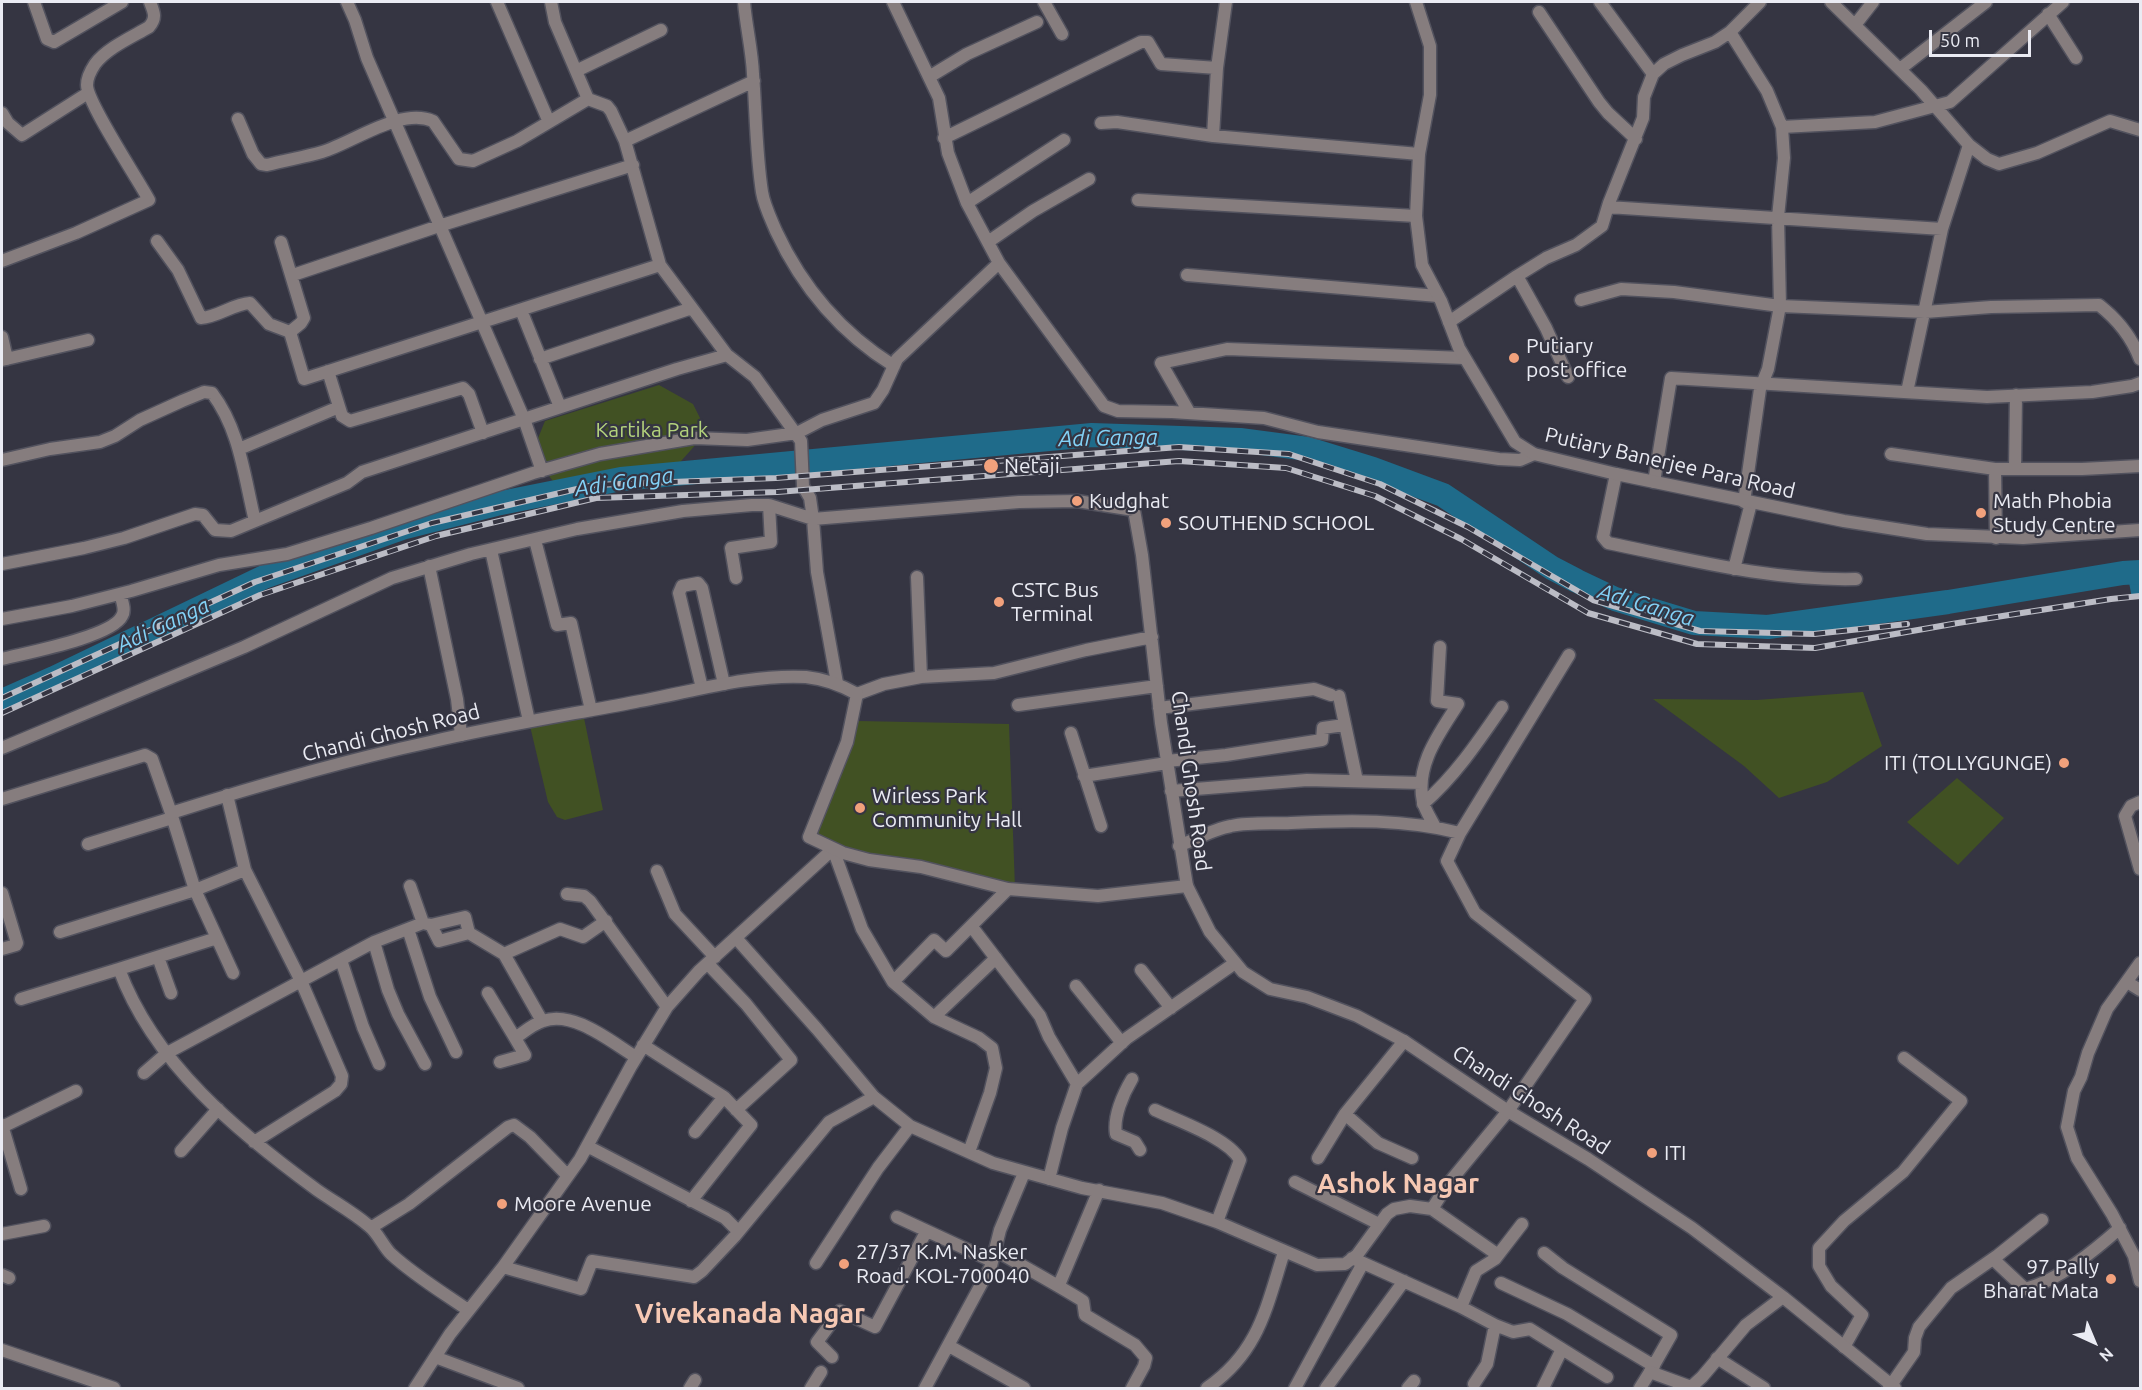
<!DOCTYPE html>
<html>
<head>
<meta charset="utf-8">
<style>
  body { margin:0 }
  #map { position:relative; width:2142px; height:1390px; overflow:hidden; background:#353542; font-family:Ubuntu,sans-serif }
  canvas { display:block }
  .frame { position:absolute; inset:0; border:3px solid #eaebf3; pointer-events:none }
  .north { position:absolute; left:2064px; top:1312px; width:60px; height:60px; -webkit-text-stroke:4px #353542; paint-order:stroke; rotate:136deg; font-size:16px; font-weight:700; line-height:24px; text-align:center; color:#eaebf3 }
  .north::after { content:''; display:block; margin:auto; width:21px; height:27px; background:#eaebf3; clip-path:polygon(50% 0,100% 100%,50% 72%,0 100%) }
  .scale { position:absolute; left:1929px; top:30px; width:102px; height:27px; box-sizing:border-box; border:3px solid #eaebf3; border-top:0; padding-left:8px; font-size:18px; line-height:21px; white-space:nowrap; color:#eaebf3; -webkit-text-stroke:4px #353542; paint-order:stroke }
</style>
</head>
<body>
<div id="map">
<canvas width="2142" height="1390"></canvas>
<div class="frame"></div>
<div class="north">N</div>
<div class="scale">50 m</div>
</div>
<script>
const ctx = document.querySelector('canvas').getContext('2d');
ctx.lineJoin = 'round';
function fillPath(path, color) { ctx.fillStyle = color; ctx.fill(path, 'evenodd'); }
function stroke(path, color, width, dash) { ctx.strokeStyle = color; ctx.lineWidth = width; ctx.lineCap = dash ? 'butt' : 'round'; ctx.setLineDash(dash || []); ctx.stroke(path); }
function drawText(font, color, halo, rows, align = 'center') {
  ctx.font = font + ' Ubuntu,sans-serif'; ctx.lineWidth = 4.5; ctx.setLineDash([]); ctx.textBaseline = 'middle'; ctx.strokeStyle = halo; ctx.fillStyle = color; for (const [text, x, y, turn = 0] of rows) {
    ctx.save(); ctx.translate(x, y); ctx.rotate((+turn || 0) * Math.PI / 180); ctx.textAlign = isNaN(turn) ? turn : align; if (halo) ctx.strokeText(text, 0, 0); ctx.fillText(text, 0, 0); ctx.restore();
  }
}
const green = new Path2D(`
  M659,385L693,404L707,432L674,469L615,477L558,488L532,453L545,421Z
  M1863,692L1882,746L1827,782L1779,798L1744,766L1653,699L1757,700Z
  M584,718L603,810L565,820L557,817L548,802L530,726Z
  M858,721L1009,724L1015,888L845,851L815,836Z
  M1957,778L2004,818L1958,865L1907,822Z`);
const water = new Path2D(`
  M2140,564V598L2132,599L2126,565Z`);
const river = new Path2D(`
  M2,701L54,678L264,577L405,527L496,504L621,479L1092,435L1240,440L1308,449L1373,469L1443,495L1552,568L1577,581L1615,599L1694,623L1768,627L1948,602L2123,573L2140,572`);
const minor = new Path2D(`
  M34,2L47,39L54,42L122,2
  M347,2L355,20L367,58L524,419L542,471
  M497,2L549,122
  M744,2C746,26 752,50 753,74C756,113 756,153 762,192C764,205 771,219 776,231C802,287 841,333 894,366
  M893,2L939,98L948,153L967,203L999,263L1104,406L1118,411L1172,412L1264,418L1318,432L1499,459L1520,460L1534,454
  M1044,2L1062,34
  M1600,2L1653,74
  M1831,2L1921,90L1969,145L1987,159L1999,164L2037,153L2110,121L2140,130
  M1539,12L1599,102L1608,113L1636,139
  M2048,14L2076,58
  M1855,25L1873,2
  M1730,32L1767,91L1782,127L1784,158L1778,217L1780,306L1768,369L1760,389L1744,502
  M1900,69L1986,2
  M576,71L661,30
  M929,77L967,54L1037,22
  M588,99L607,106L611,111L625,141L660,265L727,355L755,377L801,441L803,486L810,498L813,519L817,572L837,683
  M2,113L8,123L22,135L88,93
  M238,119L253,154L261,164L267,165C286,160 305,157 322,152C354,142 401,107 433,121L459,159L473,161L517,141L588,99L555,22L551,2
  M1101,123L1117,122L1213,136L1419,154
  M1782,127L1875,122L1950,102L2063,2
  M1213,136L1217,68L1226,2
  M944,138L1141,42H1148L1161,64L1217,68
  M625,141L754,81
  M1138,200L1416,216
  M967,203L1064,140
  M1608,207L1942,229
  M157,241L178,270L201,318C218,317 233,304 250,303L269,324L290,332
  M281,242L304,318L301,323L290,332L304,379L660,265
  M988,242L1033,211L1089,179
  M2,261L76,233L149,200C138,179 87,103 87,85C87,78 91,70 95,64C107,48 132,37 149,27C157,18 154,12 150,2
  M293,275L439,226L633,165
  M1187,275L1438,296
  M1517,276L1546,328L1568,377
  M1581,300L1621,289L1674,292L1780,306L1925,312L1991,307L2099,305C2117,319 2132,338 2140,359
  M521,310L560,407
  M1449,322L1517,276L1546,258L1576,245L1602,226L1609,203L1643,118L1644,97L1653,74L1664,64L1682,55L1715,42L1730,32L1760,2
  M2,337L7,359
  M540,359L692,308
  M2,360L88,340
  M328,371L342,416L350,421L463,388L469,394L483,433
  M1907,392L1942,229L1969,145
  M1189,412L1161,363L1227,349L1464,358
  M239,449L339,407
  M1891,454L1995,469H2082L2140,466
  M2,460L50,449L100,442L115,436L140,420L182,401L204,392L212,393C240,430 244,476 255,521
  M1995,469L1996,538
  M2015,469L2016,395
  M1616,474L1603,537L1608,543C1691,560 1771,581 1856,579
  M1654,482L1671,378L1987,397L2092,392L2132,386L2140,383
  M535,540L557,625L571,623L591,710
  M491,550L529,721
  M2,564L84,548L124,538L195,514L203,515L215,530L231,531L347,483L362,472L677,369L727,355
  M429,566L457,699L461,735
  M1734,569L1751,503
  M917,577L921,677
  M736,578L731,548L771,542L769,505
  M2,619L72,606L131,591L219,565L287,554L371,528L533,473L600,454L694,438L747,440L797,433L822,420L874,403L883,390L897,359L999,263
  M2,659C25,653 112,637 122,616C126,610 122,601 120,594
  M702,688L679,593L682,586L698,583L702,588L724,684
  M857,694L884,684L921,677L994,673L1086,650L1152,637
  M1339,696L1357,781
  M1018,705L1157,686
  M1159,708L1314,689L1331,695
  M1071,733L1101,826
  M2,748L244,647L392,578L471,554L577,529L683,511L752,505H769L813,519L1019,502L1077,501L1134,510L1142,555L1161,723L1187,886
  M1167,761L1226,755L1322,740L1323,728L1344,725
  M1084,776L1167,763
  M1171,791L1307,780L1421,783
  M227,795L245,870L301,981L342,1076L341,1084L335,1091L254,1142
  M2140,802L2131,806L2125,816L2140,869
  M1423,804C1455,776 1478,742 1502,707
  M171,813L195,890L233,973
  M1435,827C1431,819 1425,810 1423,802C1415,765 1439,734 1458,704L1437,701L1440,647
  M88,844L172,818
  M1179,846C1196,839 1214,829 1231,826C1250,822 1272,824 1291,823C1348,820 1405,819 1460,833
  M657,871L675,914L715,957
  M2,893L17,943L16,945L2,949
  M567,894L584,896L590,901L667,1007
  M423,923L431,925L439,941L469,933L504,954L542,1021
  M431,925L465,917L469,933
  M972,927L1040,1016L1049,1037L1077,1084
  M408,929L430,997L456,1052
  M60,932L195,890L245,870
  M736,938L817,1029L874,1097L910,1126L993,1163L1082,1188L1162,1203L1217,1222L1317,1265L1345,1264L1357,1255L1387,1214L1394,1209L1410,1206L1432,1209L1498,1255
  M374,942L388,990L398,1014L425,1064
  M504,954L560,929L583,937L606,921
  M158,957L171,993
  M341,960L363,1027L379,1064
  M2140,963L2107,1009L2088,1053L2081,1077L2074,1091L2067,1127L2077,1158L2112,1214L2134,1256L2140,1281
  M708,964L746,1004L791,1060L736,1110
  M119,969L217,938
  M1141,970L1171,1008
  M893,982L934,940L946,951L1008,889
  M2127,982L2140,990
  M1076,986L1122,1043
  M488,993L515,1038
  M21,999L119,969C154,1064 238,1132 317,1190C334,1202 353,1212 369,1226C378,1233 383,1246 391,1254C415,1276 442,1292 468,1310
  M934,1017L996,958
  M643,1045L724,1097L751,1125L691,1201
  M500,1062L525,1055L515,1038C524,1032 533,1024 543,1021C574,1010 611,1042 636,1057
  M144,1073L167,1053L301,981L374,942L423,923L410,886
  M1132,1079C1123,1094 1113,1117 1116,1134L1135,1142L1140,1150
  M1155,1110C1178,1121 1228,1138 1240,1160L1217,1222
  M1345,1114L1378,1143L1412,1158
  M2,1125L21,1189
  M2,1127L76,1091
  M695,1132L724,1097
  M587,1146L725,1218L738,1231
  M181,1151L218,1109
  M1318,1158L1345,1114L1404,1041
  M1049,1179L1062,1128L1077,1084L1127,1038L1235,963
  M1295,1182L1379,1224
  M1432,1209L1448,1184L1508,1111L1585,999L1475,913L1447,861L1460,833L1569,655
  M897,1217L992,1261
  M372,1227L409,1204L508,1127L514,1125L530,1137L568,1176
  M2,1234L44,1226
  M995,1250C1024,1267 1054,1283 1083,1301L1085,1315L1135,1345L1146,1358L1144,1366L1132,1388
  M1544,1253L1563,1268L1671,1335L1650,1372
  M1352,1258L1461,1307L1495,1325
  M1993,1259L2025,1289C2058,1281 2095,1250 2120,1228
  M816,1263L878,1168L910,1126
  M503,1267L581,1289L592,1261L694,1277L702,1271L735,1236L829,1122L874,1097
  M2,1275L9,1278
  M1501,1283L1567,1314L1654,1366
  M1059,1285L1099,1190
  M1461,1307L1476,1271L1495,1259L1522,1224
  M949,1346L1024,1388
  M1844,1347L1862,1315L1831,1286L1819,1266V1248L1844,1221L1903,1172L1961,1101L1904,1058
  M435,1357L518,1388
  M832,1357L817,1342L840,1311L875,1327L926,1232
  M1717,1358L1764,1388
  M1474,1384L1487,1364L1495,1325L1513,1332L1530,1329L1607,1377
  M415,1388L450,1334L503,1267L580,1159L631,1066L667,1007L699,971L833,849L862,929L893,982L934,1017L979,1038L992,1048L996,1068L990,1093L969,1152
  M690,1388L695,1380
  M811,1388L821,1372
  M925,1388L991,1266L1000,1230L1024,1173
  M1207,1388C1259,1352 1266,1308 1284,1252
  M1295,1388L1363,1263
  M1326,1388L1404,1281
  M1408,1388L1414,1381
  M1543,1388L1562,1349
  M1889,1388L1914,1352L1915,1338L1919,1327L1951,1288L1997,1256L2042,1220`);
const tertiary = new Path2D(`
  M1416,2L1430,46V95L1419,154L1416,216L1422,265L1441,301L1459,348L1515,442L1534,454L1616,474L1844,521L1927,534L2023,538L2140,530
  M2,799L145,755L152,759L171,813C256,786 342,761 430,742C498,726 567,715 635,702C692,692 748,674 806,677C825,679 841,685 857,694L847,742L809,837L843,853L869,860L921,867L1008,889L1098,896L1187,886L1210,932L1243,972L1270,989L1307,997L1357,1016L1404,1041L1508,1111L1588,1159L1692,1228L1783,1297L1895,1388
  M2,1350L114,1388
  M1640,1388L1650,1372L1691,1387L1702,1377L1746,1325L1783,1297`);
const rail = new Path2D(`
  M2,698L255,582L432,523L594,485L776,478L1179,447L1289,454L1380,484L1468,527L1593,600L1700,631L1814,634L1907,624
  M2,713L260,595L436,536L596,498L777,492L1179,461L1286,468L1375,496L1461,539L1588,613L1697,644L1815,648L1958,623L2111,599L2140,596`);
const markers = [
  [1514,358,6,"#f1a17c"],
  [991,466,8,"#f1a17c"],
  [1077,501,6,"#f1a17c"],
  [1981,513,6,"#f1a17c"],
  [1166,523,6,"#f1a17c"],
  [999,602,6,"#f1a17c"],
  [2064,763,6,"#f1a17c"],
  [860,808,6,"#f1a17c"],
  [1652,1153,6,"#f1a17c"],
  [502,1204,6,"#f1a17c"],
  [844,1264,6,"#f1a17c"],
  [2111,1279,6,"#f1a17c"]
];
const poiNames = [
  ["Putiary",1526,346],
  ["post office",1526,370],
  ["Netaji",1004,466],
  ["Kudghat",1089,501],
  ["Math Phobia",1993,501],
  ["Study Centre",1993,525],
  ["SOUTHEND SCHOOL",1178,523],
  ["CSTC Bus",1011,590],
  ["Terminal",1011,614],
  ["ITI (TOLLYGUNGE)",2052,763,"right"],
  ["Wirless Park",872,796],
  ["Community Hall",872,820],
  ["ITI",1664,1153],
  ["Moore Avenue",514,1204],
  ["27/37 K.M. Nasker",856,1252],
  ["Road. KOL-700040",856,1276],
  ["97 Pally",2099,1267,"right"],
  ["Bharat Mata",2099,1291,"right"]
];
const parkNames = [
  ["Kartika Park",652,430]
];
const streetNames = [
  ["Putiary Banerjee Para Road",1670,463,13],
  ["Chandi Ghosh Road",391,733,-14],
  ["Chandi Ghosh Road",1191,781,82],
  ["Chandi Ghosh Road",1531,1100,33]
];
const waterNames = [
  ["Adi Ganga",1108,438,-1],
  ["Adi Ganga",624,482,-8],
  ["Adi Ganga",1646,605,17],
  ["Adi Ganga",163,625,-25]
];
const districtNames = [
  ["Ashok Nagar",1398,1184],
  ["Vivekanada Nagar",750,1314]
];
fillPath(green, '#415123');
fillPath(water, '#1f6b8a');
stroke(river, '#1f6b8a', 24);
stroke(minor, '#52525e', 15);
stroke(tertiary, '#52525e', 15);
stroke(minor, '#867d7e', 12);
stroke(tertiary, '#867d7e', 12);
stroke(rail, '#bbbcc5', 6);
stroke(rail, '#353542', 4, [11]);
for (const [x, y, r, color] of markers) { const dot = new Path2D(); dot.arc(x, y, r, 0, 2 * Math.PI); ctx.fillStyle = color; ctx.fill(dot); stroke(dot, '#353542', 2); }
drawText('21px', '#eaebf3', '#353542', poiNames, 'left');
drawText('21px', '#b3d27c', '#353542', parkNames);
drawText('21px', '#eaebf3', '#353542', streetNames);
drawText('italic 22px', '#83d2f7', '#353542', waterNames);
drawText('bold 27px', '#f6c8b3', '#353542', districtNames);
</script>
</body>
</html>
